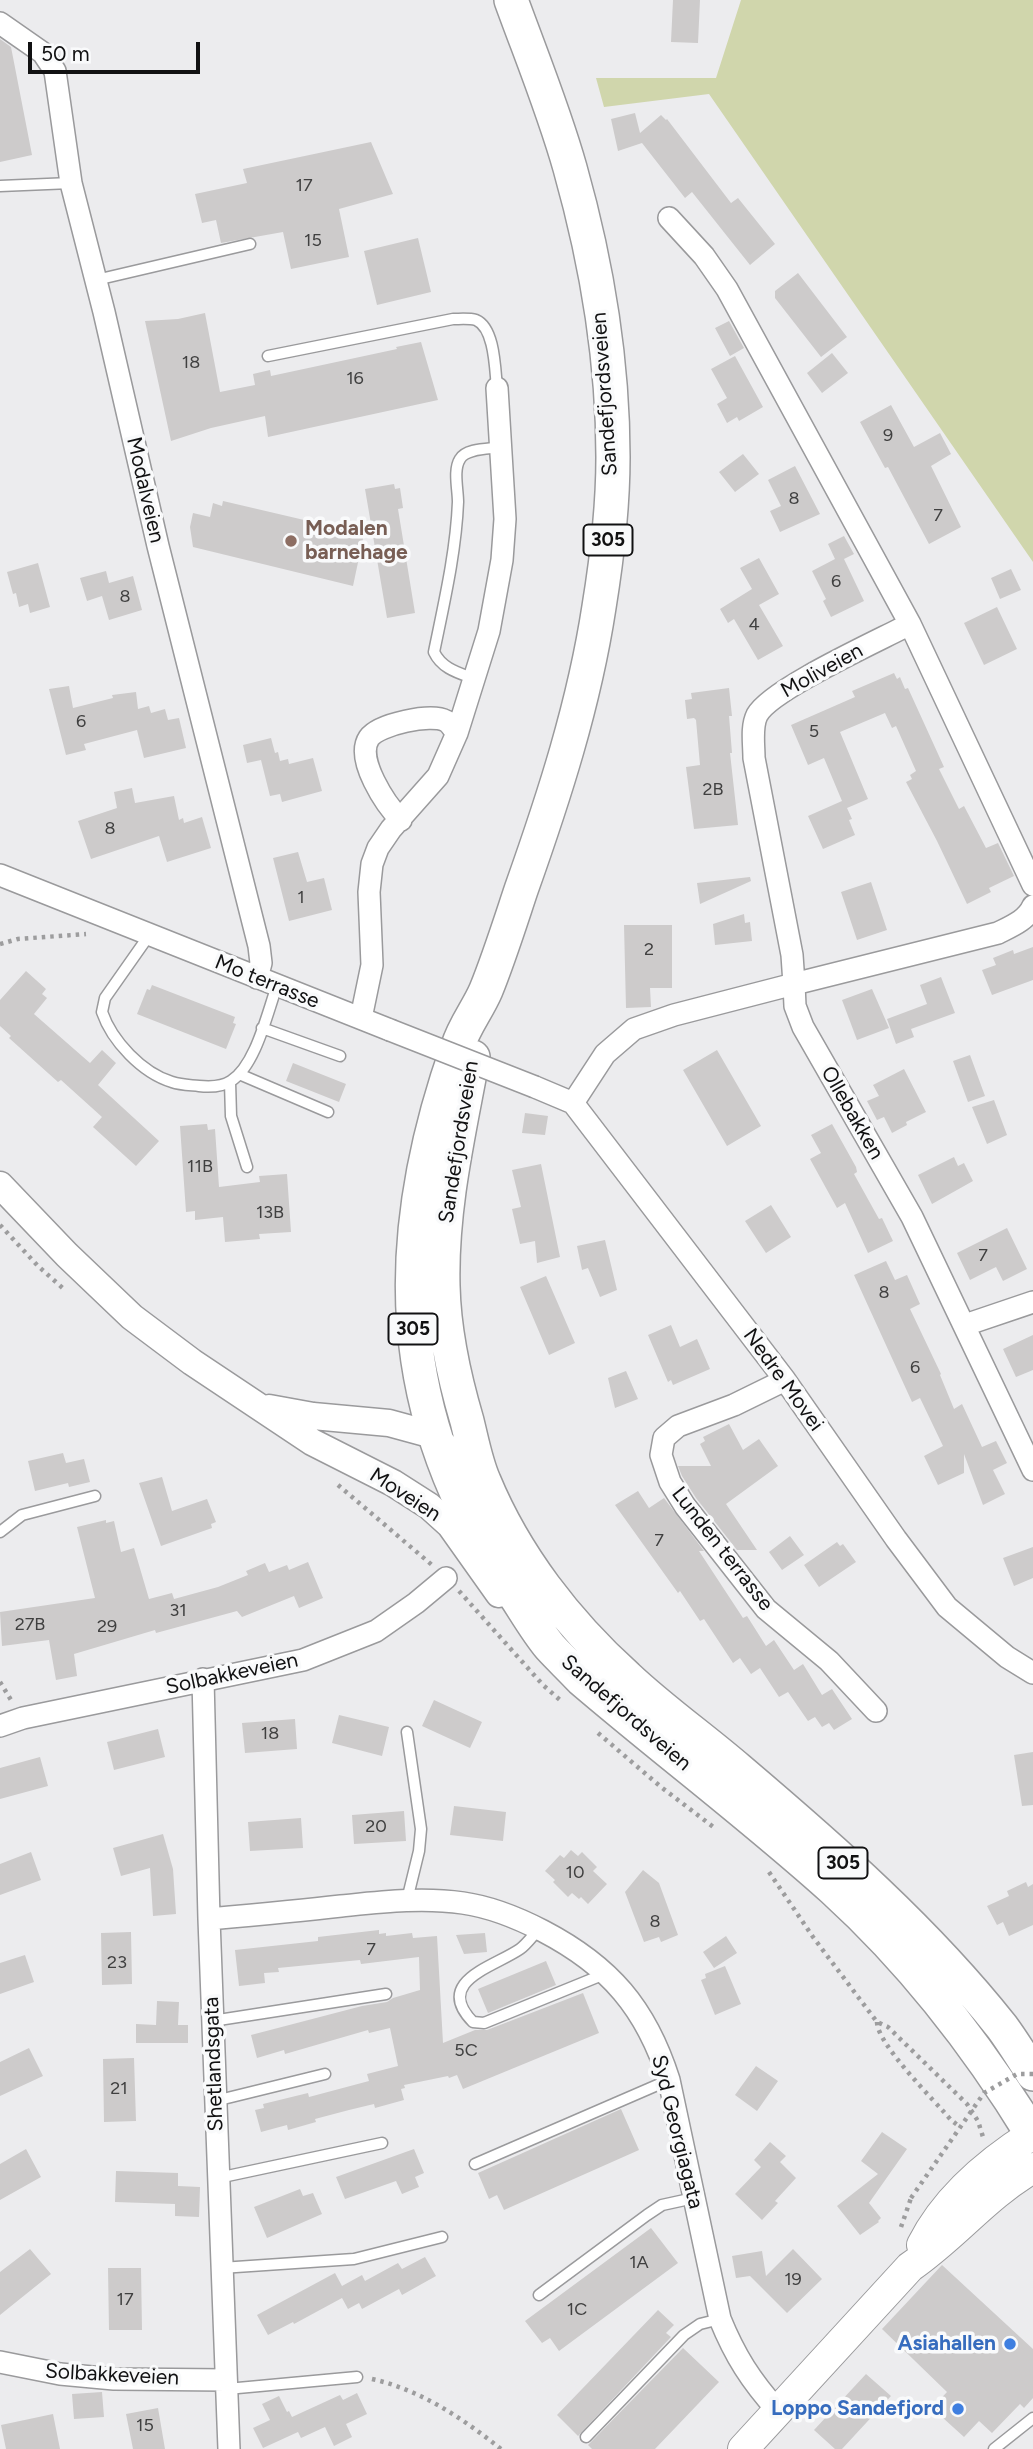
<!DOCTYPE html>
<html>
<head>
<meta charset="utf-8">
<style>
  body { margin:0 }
  #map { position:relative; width:1033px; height:2449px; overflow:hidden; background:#ececee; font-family:Figtree,sans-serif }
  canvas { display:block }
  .scale { position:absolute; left:28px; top:42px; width:172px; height:32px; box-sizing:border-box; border:4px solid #111112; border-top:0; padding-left:9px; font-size:21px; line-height:24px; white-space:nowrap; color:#111112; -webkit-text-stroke:5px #f9fafb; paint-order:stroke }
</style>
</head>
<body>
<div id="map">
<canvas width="1033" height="2449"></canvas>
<div class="scale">50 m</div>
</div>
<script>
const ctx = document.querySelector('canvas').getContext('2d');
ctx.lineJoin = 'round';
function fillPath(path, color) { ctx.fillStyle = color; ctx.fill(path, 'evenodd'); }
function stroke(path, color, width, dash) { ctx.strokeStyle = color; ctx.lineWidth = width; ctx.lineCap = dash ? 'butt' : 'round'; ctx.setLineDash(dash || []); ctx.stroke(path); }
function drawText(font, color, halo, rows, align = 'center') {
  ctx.font = font + ' Figtree,sans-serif'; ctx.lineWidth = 7; ctx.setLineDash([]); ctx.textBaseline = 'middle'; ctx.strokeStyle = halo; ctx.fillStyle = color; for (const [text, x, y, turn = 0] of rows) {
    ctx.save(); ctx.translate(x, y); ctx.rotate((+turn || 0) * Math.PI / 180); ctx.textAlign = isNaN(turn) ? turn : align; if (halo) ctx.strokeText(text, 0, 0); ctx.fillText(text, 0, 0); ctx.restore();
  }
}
const green = new Path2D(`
  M741,0H1033V562L709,94L604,107L596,78H716Z`);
const building = new Path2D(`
  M673,0H700L698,43L671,42Z
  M0,39L11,47L32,155L0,162Z
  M635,113L640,133L661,115L666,120L667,119L731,203L738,198L775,244L750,265L692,192L685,198L642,143L618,151L611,119Z
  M371,142L393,194L339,209L349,257L291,269L283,232L221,243L216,220L202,223L195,194L247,183L243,169Z
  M418,238L431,292L377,305L364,251Z
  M798,273L847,337L821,357L775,298V291Z
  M205,313L220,392L255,385L253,374L270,370L271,376L397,349L396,347L421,342L438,400L268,437L265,416L211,428L171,441L145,321L178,319Z
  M729,321L744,348L730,356L715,328Z
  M832,353L848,373L822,393L807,373Z
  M735,356L763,407L739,421L737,417L727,423L717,404L727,398L711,369Z
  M891,405L914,447L940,433L951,454L931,466L961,527L929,544L888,467L885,468L860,422Z
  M743,454L759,474L735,492L719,472Z
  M795,466L820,514L780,532L770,511L781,506L768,480Z
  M394,484L395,489L400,488L403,508L398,509L415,613L387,618L365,489Z
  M223,501L364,534L353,586L193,547L190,527L193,513L210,517L213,503L222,506Z
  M844,536L854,554L844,559L864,601L831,617L823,601L826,599L812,571L835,559L828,544Z
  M759,558L779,594L759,605L783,646L758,660L734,619L728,623L720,609L752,589L740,568Z
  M38,563L50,607L30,613L28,604L19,607L16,593L13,594L7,572Z
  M1011,569L1021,590L1000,599L991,578Z
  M106,571L109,583L133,576L142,610L109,620L102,596L87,601L80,578Z
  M997,607L1017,649L984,665L964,623Z
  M894,673L897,679L900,677L905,689L908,688L944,767L939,769L959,809L964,806L986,848L998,843L1014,876L989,888L991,892L967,904L937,841L906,782L912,779L910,775L916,771L896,726L892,728L885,713L840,732L868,799L847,808L852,819L849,820L855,835L823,849L808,816L842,801L824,758L808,765L791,725L855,697L852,691Z
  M69,686L73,708L113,698L112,695L136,692L138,709L149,706L151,713L165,709L168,720L179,718L186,748L144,758L137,730L84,744L86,750L66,755L49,689Z
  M729,688L732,716H729L732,753H730L738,825L694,829L686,767L700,765L696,720L694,718L687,719L685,700L692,699L691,693Z
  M271,738L275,753L278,752L280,761L288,759L289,764L313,758L322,791L282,802L280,794L270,796L261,760L247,763L243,745Z
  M132,788L135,803L174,796L179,820L183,818L184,823L202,817L211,848L167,862L159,836L91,859L78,821L117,808L114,792Z
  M298,852L307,882L324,878L332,910L289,921L273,858Z
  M750,877L751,881L700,904L697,883Z
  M871,882L887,930L857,940L841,892Z
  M744,914L745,923L750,922L752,941L715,945L713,924Z
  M624,925H672V988H650L651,1007L626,1008Z
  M1033,947V980L992,995L982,970L996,965L993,958L1013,950L1014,954Z
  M26,971L46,989L42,994L47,998L34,1014L90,1063L102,1050L116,1063L98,1085L159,1141L136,1166L93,1127L102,1117L61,1080L58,1082L9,1038L11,1036L0,1026V1000Z
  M941,977L955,1013L911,1029L914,1037L896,1044L887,1019L927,1004L920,985Z
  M152,985L235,1017L233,1023L236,1024L226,1049L137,1014L147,989L150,990Z
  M872,989L889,1028L857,1040L842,1000Z
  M717,1050L761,1126L727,1146L683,1070Z
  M970,1055L985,1096L968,1102L953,1061Z
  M293,1063L346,1084L339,1102L286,1081Z
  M904,1069L926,1112L906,1122L907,1125L892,1133L884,1117L877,1120L867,1101L879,1096L873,1085Z
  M994,1100L1007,1135L987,1144L972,1107Z
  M525,1113L548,1116L545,1135L522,1133Z
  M207,1124L208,1130L215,1129L219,1187L260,1182L259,1176L287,1174L291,1232L259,1234L260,1239L225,1242L223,1217L195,1220V1211L186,1212L180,1126Z
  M832,1124L856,1167L857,1172L854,1174L879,1219L882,1218L893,1241L868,1253L845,1203L837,1208L810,1159L821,1153L811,1135Z
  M954,1157L958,1166L964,1163L973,1181L932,1204L918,1175Z
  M541,1164L560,1257L537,1263L535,1241L520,1244L512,1209L521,1207L512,1170Z
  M771,1205L791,1237L766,1253L745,1221Z
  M1007,1228L1027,1269L1003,1281L996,1267L970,1280L957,1253Z
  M605,1240L617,1290L600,1297L588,1268L582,1270L577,1246Z
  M886,1261L895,1280L907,1275L920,1304L910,1309L941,1374L940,1375L954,1409L962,1404L982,1447L996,1441L1007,1463L993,1470L1005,1494L983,1505L964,1454V1473L938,1485L924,1456L943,1446L920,1398L912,1402L854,1275Z
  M546,1276L575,1343L549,1355L520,1287Z
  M671,1325L680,1347L697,1339L710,1369L673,1385L671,1380L668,1382L648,1335Z
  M1033,1335V1370L1016,1377L1003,1349Z
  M626,1371L638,1399L615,1408L608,1378Z
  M729,1424L743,1450L759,1439L778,1466L726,1504L757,1550H737L696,1498L682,1476L678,1466H711L700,1444L705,1441L703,1437Z
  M63,1453L66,1463L84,1459L90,1482L69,1487L68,1483L35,1491L28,1461Z
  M162,1477L172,1511L207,1499L216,1522L211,1524L212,1528L161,1546L139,1483Z
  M638,1491L649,1508L664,1498L704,1551H699L743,1618L747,1616L766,1646L774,1640L794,1670L803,1664L822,1695L832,1689L852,1719L834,1730L829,1723L822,1727L815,1717L808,1721L788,1692L779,1697L760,1668L751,1674L740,1658L733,1663L704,1619L700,1621L680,1591L678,1593L615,1505Z
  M106,1520V1523L114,1521L121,1552L134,1548L149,1599L172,1593L174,1599L218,1587L248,1575L246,1571L265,1563L269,1572L287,1565L289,1570L308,1562L323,1598L299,1608L294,1596L242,1617L237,1611L156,1633L155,1630L74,1654L77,1676L56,1680L49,1640L2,1646L0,1612L95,1598L77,1527Z
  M790,1536L804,1555L782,1570L769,1552Z
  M837,1542L840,1546L843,1544L856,1562L819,1587L804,1565Z
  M1033,1547V1578L1014,1586L1003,1558Z
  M434,1700L482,1722L470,1748L422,1726Z
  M339,1715L389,1727L382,1756L332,1743Z
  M295,1719L297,1749L245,1753L242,1723Z
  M158,1729L165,1757L114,1770L107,1742Z
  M1033,1752V1805L1022,1806L1014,1755Z
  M40,1757L48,1786L0,1799V1768Z
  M454,1806L506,1812L503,1841L450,1835Z
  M404,1811L406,1841L354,1844L352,1815Z
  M301,1818L303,1848L250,1851L248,1822Z
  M163,1834L173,1869L176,1914L153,1916L150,1868L121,1876L113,1848Z
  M571,1850L578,1856L582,1852L597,1867L593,1871L607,1884L588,1904L581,1897L579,1899L572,1893L568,1897L553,1882L555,1880L545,1871L560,1855L564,1858Z
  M31,1852L41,1880L0,1895V1864Z
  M643,1870L659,1883L678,1935L661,1942L659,1937L644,1942L625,1892Z
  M1026,1882L1028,1887L1033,1884V1925L1009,1936L1003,1922L997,1925L987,1906L1009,1896L1007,1891Z
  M379,1930V1934L386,1933V1936L412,1933L413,1938L437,1936L443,2043L475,2030H487L583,1993L599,2033L463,2089L457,2075L449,2078L448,2076L404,2085L405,2088L401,2089L404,2100L375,2108L374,2104L349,2110L315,2119L316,2122L288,2130L287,2125L261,2132L255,2110L264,2108L263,2104L308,2093L309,2097L369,2081L367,2074L398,2066L390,2028L369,2033L368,2030L285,2054L284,2050L257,2058L251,2035L362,2006L387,2002L393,1998L420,1990L419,1957L361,1964L360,1960L278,1968L279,1972L264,1973L265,1983L239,1986L235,1950L318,1941V1937Z
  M131,1932L132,1984L102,1985L101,1933Z
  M485,1933L487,1952L464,1954L456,1935Z
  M726,1936L737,1953L714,1968L703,1952Z
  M25,1955L34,1982L0,1994V1963Z
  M546,1961L556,1985L488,2013L478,1989Z
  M725,1966L741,2004L715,2015L701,1980L706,1978L705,1974Z
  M157,2001L179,2002L178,2025H188V2043H136V2024L156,2025Z
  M29,2048L43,2076L0,2096V2062Z
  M134,2058L136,2121L104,2122L103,2059Z
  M756,2066L778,2081L757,2111L735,2095Z
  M621,2109L639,2150L504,2210L497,2195L489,2199L478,2173Z
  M882,2132L907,2149L869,2203L881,2218L878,2221L879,2222L860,2235L837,2206L878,2174L861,2161Z
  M770,2142L786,2156L780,2162L796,2178L775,2201L778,2203L762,2220L735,2194L761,2167L754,2160Z
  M26,2149L41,2177L0,2200V2164Z
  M414,2149L424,2173L415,2177L419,2187L402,2194L396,2181L345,2199L336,2177Z
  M116,2171L178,2173V2186L200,2187L199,2217L175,2216V2204L115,2202Z
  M300,2189L303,2196L313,2193L322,2214L267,2238L254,2207Z
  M651,2228L678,2263L559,2351L550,2338L542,2343L525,2321Z
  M30,2249L51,2274L0,2315V2272Z
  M793,2249L822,2279L787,2313L750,2276L736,2278L732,2256L762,2251L766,2276Z
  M425,2257L436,2276L402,2295L399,2289L362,2309L359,2303L348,2309L342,2298L294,2324L293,2322L268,2335L257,2315L335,2273L342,2286L362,2275L365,2281L398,2263L402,2269Z
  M942,2265L1033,2349V2398L1024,2408L1020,2404L992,2433L979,2421L964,2437L932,2408L947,2392L882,2329Z
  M108,2268H141L142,2330H109Z
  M658,2310L674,2325L666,2333L671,2337L578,2436L557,2415Z
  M683,2348L719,2382L655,2449H592L588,2445Z
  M866,2374L891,2396L842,2449H835L814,2430Z
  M102,2392L104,2417L74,2419L72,2394Z
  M357,2393L367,2414L346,2424L352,2437L334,2446L325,2427L301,2438L298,2432L263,2448L253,2428L270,2420L262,2404L279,2396L287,2412L289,2411L292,2417L340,2395L343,2400Z
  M158,2408L165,2449H133L126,2414Z
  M53,2414L60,2449H6L1,2425Z`);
const path = new Path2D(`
  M0,944L18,939L86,934
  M0,1225L38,1266L66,1291
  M338,1485L432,1565
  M459,1591L543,1685L560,1700
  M0,1682L11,1700
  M598,1733L661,1787L716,1829
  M769,1872L813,1937L877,2022L888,2027L967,2104L978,2121L983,2137
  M877,2022C877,2044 935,2101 951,2120L960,2127
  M901,2227L911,2198
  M372,2379C421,2390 462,2418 501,2449`);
const service = new Path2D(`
  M0,186L71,183
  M96,280L250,244
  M268,356L453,319C460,319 469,318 476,320C495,328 495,370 497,388
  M475,679C459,673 442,669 434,652C444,603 456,552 458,502C458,489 453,470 460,459C466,448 490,449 501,447
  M150,934L105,998L102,1012C112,1041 142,1073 172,1082C181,1085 190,1085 199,1086C209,1087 222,1087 231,1081C256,1065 267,1013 277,986
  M262,1028L340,1056
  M239,1074L328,1112
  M230,1082L231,1116L247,1167
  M0,1532L22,1515L95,1496
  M407,1732L421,1829L419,1851L407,1900
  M539,1929C533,1935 527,1944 520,1949C494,1967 433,1981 473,2022L484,2023L607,1973
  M212,2021L386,1994
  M215,2101L325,2074
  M475,2164L669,2080
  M218,2178L382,2143
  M221,2268L354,2259L442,2237
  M539,2295L647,2215L662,2205L694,2198
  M227,2389L357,2377
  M586,2437L684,2335L700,2324L720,2319
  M994,2449L1033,2418`);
const minor = new Path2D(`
  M0,23L43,53L55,71L71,183L104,312L158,546L259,946L261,963L257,978
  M910,624L1033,885
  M401,820C386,805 355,759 369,738C379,724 431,713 446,721C450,723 454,730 457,733
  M0,875L390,1030
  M1033,906C1027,920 1012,926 998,933L794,984L795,1006L803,1027L912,1217L1033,1470
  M361,1018L372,965L369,892L372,864L378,848L391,829L438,776L457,733L489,631L502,560L505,519L497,388
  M535,1087L573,1103L785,1380L896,1539L947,1607L1007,1657L1033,1673
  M573,1103L605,1054L634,1029L674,1015L794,984L792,955L754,758C754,744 751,727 757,715C771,689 880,640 910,624L727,289L704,256L669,218
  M965,1325L1033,1302
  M785,1380L734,1405L678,1426L664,1438L661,1455L670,1482L685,1506L766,1609L829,1661L876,1711
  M203,1679L209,1919L229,2449
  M0,1726L23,1718L303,1660L376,1631L416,1603L446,1578
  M209,1919C253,1915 297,1911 341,1906C381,1902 422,1897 463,1903C491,1907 518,1918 543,1931C610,1966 646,2008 669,2080L720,2319C735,2356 751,2381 778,2411
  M0,2362L60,2374L114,2379L226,2380`);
const tertiary = new Path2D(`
  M0,1185L67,1255L132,1317L192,1362L312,1442L393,1483L429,1506L450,1525L499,1594
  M269,1408L313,1416L389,1423L433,1435L447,1448`);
const secondary = new Path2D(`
  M922,2245C945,2199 990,2161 1033,2134
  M743,2449L910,2267C955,2236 985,2196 1033,2168`);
const primary = new Path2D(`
  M511,0C531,55 554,111 570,168C596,260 613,361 613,457C613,507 607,558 599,607C584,705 554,797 521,890C510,923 499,958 486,990C478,1009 464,1026 458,1046C389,1240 392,1415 510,1588C523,1607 535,1629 550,1647C560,1658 571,1668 581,1679C664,1750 752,1816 833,1889C911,1960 978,2046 1033,2136
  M473,1057C459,1133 441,1208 443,1286C444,1332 454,1377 467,1421C472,1441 476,1463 484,1481C515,1556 567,1623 627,1677C662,1710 702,1738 738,1769C831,1848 926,1931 1002,2027C1013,2042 1023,2058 1033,2074`);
const pathBridge = new Path2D(`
  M911,2198L984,2093L1017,2074H1033`);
const minorBridge = new Path2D(`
  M390,1030L535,1087`);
const markers = [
  [291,541,7,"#8d6e63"],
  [1010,2344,7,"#3f7fe0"],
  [958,2409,7,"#3f7fe0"]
];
const numberNames = [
  ["17",304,186],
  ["15",313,241],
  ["18",191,363],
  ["16",355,379],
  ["9",888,436],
  ["8",794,499],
  ["7",938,516],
  ["6",836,582],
  ["8",125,597],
  ["4",754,625],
  ["6",81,722],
  ["5",814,732],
  ["2B",713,790],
  ["8",110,829],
  ["1",301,898],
  ["2",649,950],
  ["11B",200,1167],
  ["13B",270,1213],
  ["7",983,1256],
  ["8",884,1293],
  ["6",915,1368],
  ["7",659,1541],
  ["31",178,1611],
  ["27B",30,1625],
  ["29",107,1627],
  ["18",270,1734],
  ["20",376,1827],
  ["10",575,1873],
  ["8",655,1922],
  ["7",371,1950],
  ["23",117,1963],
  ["5C",466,2051],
  ["21",119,2089],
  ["1A",639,2263],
  ["19",793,2280],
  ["17",125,2300],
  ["1C",577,2310],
  ["15",145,2426]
];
const shields = [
  [608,540,49],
  [413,1329,49],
  [843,1863,49]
];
const shieldNames = [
  ["305",608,540],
  ["305",413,1329],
  ["305",843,1863]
];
const streetNames = [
  ["Sandefjordsveien",605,394,-94],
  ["Modalveien",145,490,77],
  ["Moliveien",822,671,-29],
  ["Mo terrasse",267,982,22],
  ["Ollebakken",852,1113,60],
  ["Sandefjordsveien",459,1142,-81],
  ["Nedre Movei",783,1380,54],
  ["Moveien",405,1495,33],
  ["Lunden terrasse",722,1549,52],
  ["Solbakkeveien",232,1674,-12],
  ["Sandefjordsveien",626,1713,41],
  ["Shetlandsgata",214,2064,-92],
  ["Syd Georgiagata",677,2132,76],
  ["Solbakkeveien",112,2375,3]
];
const educationNames = [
  ["Modalen",305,529],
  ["barnehage",305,553]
];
const shopNames = [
  ["Asiahallen",996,2344],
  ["Loppo Sandefjord",944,2409]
];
fillPath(green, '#d0d6ac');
fillPath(building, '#cdcbcb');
stroke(service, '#9a9a9c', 13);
stroke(minor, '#9a9a9c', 24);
stroke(tertiary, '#9a9a9c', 29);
stroke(secondary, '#9a9a9c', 32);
stroke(primary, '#9a9a9c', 36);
stroke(path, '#9d9d9e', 4.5, [3.5, 5]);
stroke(service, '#fff', 10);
stroke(minor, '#fff', 21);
stroke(tertiary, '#fff', 26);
stroke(secondary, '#fff', 30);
stroke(primary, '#fff', 33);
stroke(minorBridge, '#9a9a9c', 24, []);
stroke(pathBridge, '#9d9d9e', 4.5, [3.5, 5]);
stroke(minorBridge, '#fff', 21);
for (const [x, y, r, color] of markers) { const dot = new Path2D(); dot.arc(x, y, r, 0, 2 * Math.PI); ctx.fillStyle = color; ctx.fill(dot); stroke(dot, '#f9fafb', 2.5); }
drawText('18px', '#404040', null, numberNames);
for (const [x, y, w] of shields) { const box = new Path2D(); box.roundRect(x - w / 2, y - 15.5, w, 31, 5); ctx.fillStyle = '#f9fafb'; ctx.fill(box); stroke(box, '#111112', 2); }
drawText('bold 19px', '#111112', null, shieldNames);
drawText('21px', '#111112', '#f9fafb', streetNames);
drawText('bold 21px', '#785e54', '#f9fafb', educationNames, 'left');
drawText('bold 21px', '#366cbe', '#f9fafb', shopNames, 'right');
</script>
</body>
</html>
